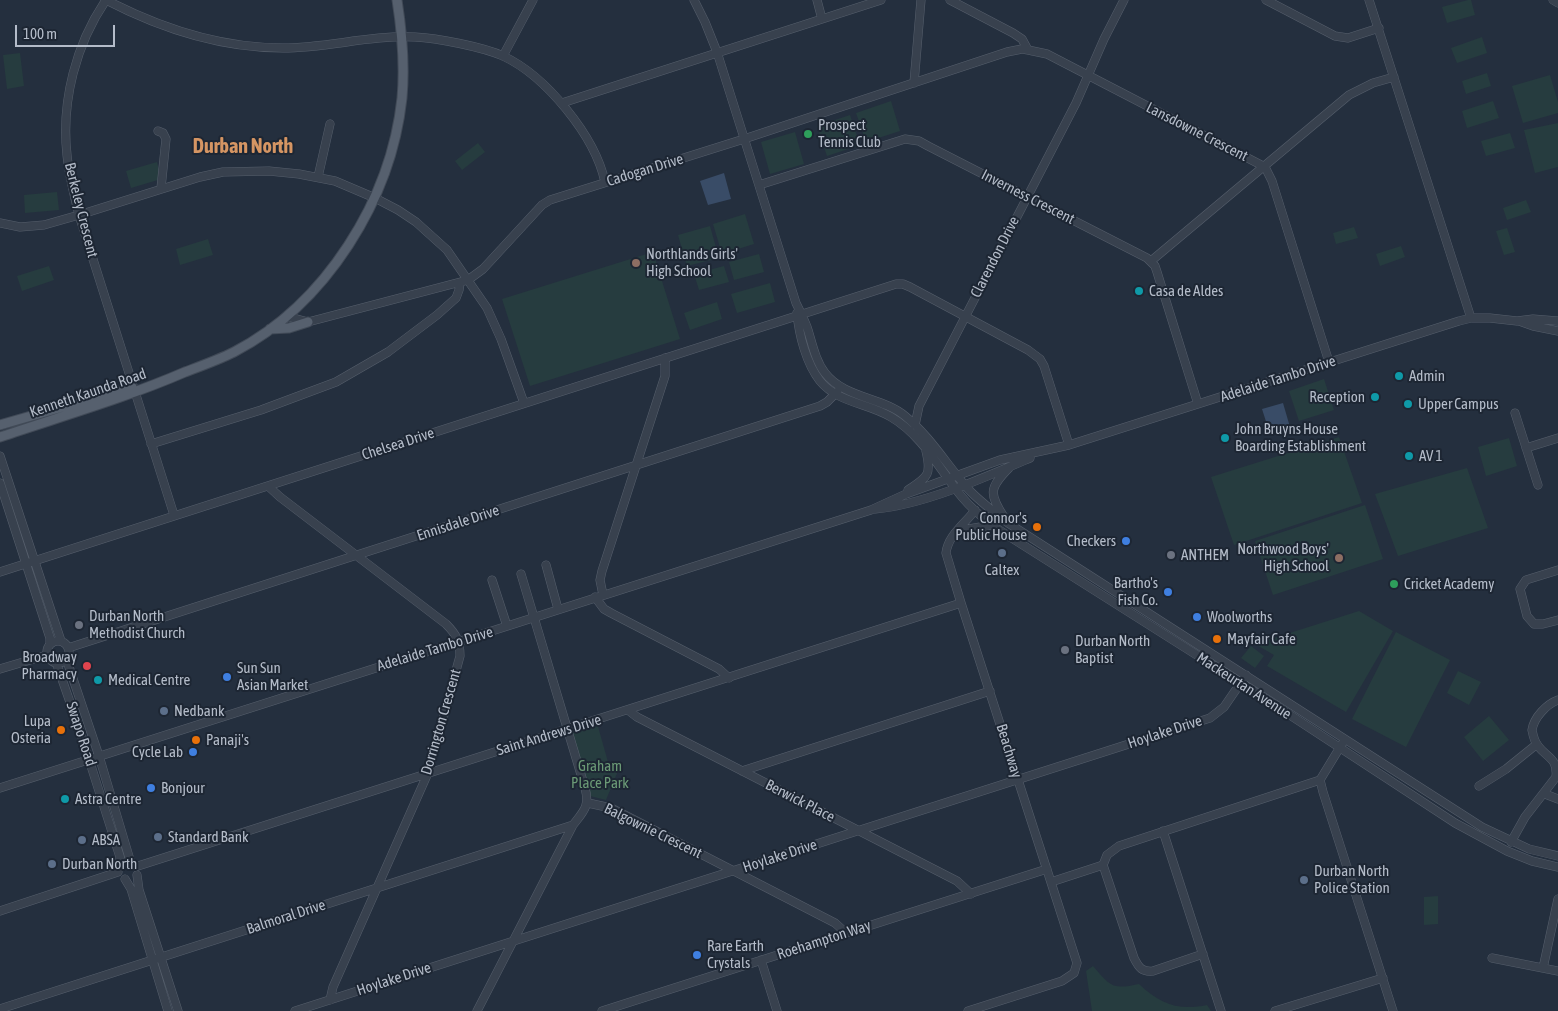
<!DOCTYPE html>
<html>
<head>
<meta charset="utf-8">
<style>
  body { margin:0 }
  #map { position:relative; width:1558px; height:1011px; overflow:hidden; background:#242f3e; font-family:"Asap Condensed",sans-serif }
  canvas { display:block }
  .scale { position:absolute; left:15px; top:25px; width:100px; height:22px; box-sizing:border-box; border:2px solid #b4bcc9; border-top:0; padding-left:6px; font-size:15px; line-height:18px; white-space:nowrap; color:#b4bcc9; -webkit-text-stroke:4px #1d2633; paint-order:stroke }
</style>
</head>
<body>
<div id="map">
<canvas width="1558" height="1011"></canvas>
<div class="scale">100 m</div>
</div>
<script>
const ctx = document.querySelector('canvas').getContext('2d');
ctx.lineJoin = 'round';
function fillPath(path, color) { ctx.fillStyle = color; ctx.fill(path, 'evenodd'); }
function stroke(path, color, width, dash) { ctx.strokeStyle = color; ctx.lineWidth = width; ctx.lineCap = dash ? 'butt' : 'round'; ctx.setLineDash(dash || []); ctx.stroke(path); }
function drawText(font, color, halo, rows, align = 'center') {
  ctx.font = font + ' "Asap Condensed",sans-serif'; ctx.lineWidth = 4; ctx.setLineDash([]); ctx.textBaseline = 'middle'; ctx.strokeStyle = halo; ctx.fillStyle = color; for (const [text, x, y, turn = 0] of rows) {
    ctx.save(); ctx.translate(x, y); ctx.rotate((+turn || 0) * Math.PI / 180); ctx.textAlign = isNaN(turn) ? turn : align; if (halo) ctx.strokeText(text, 0, 0); ctx.fillText(text, 0, 0); ctx.restore();
  }
}
const green = new Path2D(`
  M1468,0H1471L1475,15L1447,23L1442,7Z
  M1482,37L1487,53L1457,63L1451,48Z
  M20,53L24,86L7,89L3,55Z
  M1487,73L1491,86L1466,94L1462,81Z
  M1550,75L1558,102V113L1523,123L1512,86Z
  M891,101L900,131L866,142L856,113Z
  M1493,101L1499,118L1467,128L1462,111Z
  M850,115L860,145L827,156L817,126Z
  M1558,123V167L1535,173L1524,130Z
  M795,132L804,164L770,174L761,142Z
  M1510,133L1515,148L1486,156L1481,141Z
  M478,143L485,152L462,170L455,161Z
  M157,162L161,179L131,188L126,171Z
  M57,192L59,210L25,213L24,195Z
  M1526,200L1531,212L1507,220L1503,208Z
  M745,214L754,244L722,254L713,224Z
  M710,226L719,258L687,266L678,235Z
  M1354,227L1358,238L1336,244L1333,233Z
  M1507,228L1515,252L1504,255L1496,231Z
  M208,239L213,255L180,265L176,249Z
  M1401,246L1405,257L1380,266L1376,254Z
  M653,252L680,339L530,386L502,299Z
  M759,254L764,272L734,280L729,262Z
  M49,266L54,280L22,291L17,276Z
  M724,266L729,282L699,290L694,274Z
  M770,283L775,302L737,313L731,294Z
  M717,302L722,319L690,330L684,313Z
  M1324,379L1334,410L1299,421L1289,391Z
  M1339,437L1362,503L1234,545L1211,477Z
  M1509,438L1517,466L1486,476L1478,447Z
  M1467,468L1488,528L1398,556L1375,494Z
  M1365,505L1383,559L1273,595L1255,541Z
  M1359,611L1393,631L1346,712L1267,666L1274,655L1255,644Z
  M1396,632L1450,660L1406,747L1352,719Z
  M1251,646L1264,656L1255,668L1241,658Z
  M1458,671L1481,682L1469,705L1447,693Z
  M1489,716L1509,740L1483,761L1464,737Z
  M597,723L608,762L620,766L606,800L590,796L571,732Z
  M1438,896V924L1424,925V897Z
  M1093,966C1110,986 1112,990 1139,984C1160,1004 1178,1011 1207,1005L1211,1011H1092L1086,971Z`);
const water = new Path2D(`
  M724,173L731,199L708,205L700,181Z
  M1283,403L1290,427L1270,434L1262,409Z`);
const minor = new Path2D(`
  M106,0C160,28 221,48 283,48C327,48 370,35 415,37C437,38 483,47 503,56C546,76 595,136 605,182
  M106,0C76,44 61,101 67,155C69,175 74,195 79,215L174,515
  M694,0L705,22L717,52L796,303C800,311 804,319 807,327C812,342 815,360 825,373C844,398 882,397 905,416C931,437 948,467 970,491C982,503 995,513 1008,523L1482,827L1529,849L1558,856
  M817,0L822,19
  M950,0L1013,33L1022,39L1028,50L1047,54L1265,167L1272,181L1329,362
  M1266,0L1335,36L1348,38L1379,28
  M1369,0L1471,318
  M1553,0L1558,3
  M503,56L533,0
  M914,83L921,0
  M562,103L881,0
  M158,131L163,133L166,139L161,188
  M318,177L330,124
  M759,185L905,139L919,141L928,146L1147,258L1155,266L1157,272L1198,404
  M0,223L20,227L44,225L79,215L200,177L223,172L269,171L299,174L335,181L375,198L398,210L416,222L447,250L487,308L501,339L524,403
  M1151,261L1349,95L1373,83L1394,77
  M797,313C799,335 806,363 820,381C838,403 868,403 891,417C922,435 940,470 962,497C971,508 984,519 996,528L1241,683L1455,823L1507,851L1532,861L1558,867
  M286,316L308,322L468,280L483,269L542,205L550,200L744,139L1007,52L1022,49L1028,50
  M1519,321L1533,326L1558,331
  M1515,413L1538,485
  M915,425L919,406L1076,103L1104,39L1124,0
  M151,444L261,410L336,382L388,352L437,315L456,298L459,290L460,283
  M1526,448L1558,438
  M0,456L61,641
  M0,483L50,638V644
  M268,486L280,497L446,624C456,634 460,641 460,656L428,773L333,987L330,1000
  M908,490C927,477 932,476 926,451
  M875,509C923,505 986,477 1030,458
  M1004,517C989,494 989,488 1009,468
  M957,531L992,525
  M546,565L558,609
  M1558,570L1526,580L1520,589L1527,616L1534,624H1543L1558,620
  M0,572L896,284H903L910,287L1028,350L1040,359L1044,366L1069,445
  M492,580L507,626
  M603,595L600,580L602,571L665,376V358
  M595,597L604,609L611,613L719,669L729,678
  M47 652a11 11 0 1 1 22 0a11 11 0 1 1-22 0Z
  M68,648L820,406L827,402L837,392
  M66,658L99,756L130,860
  M56,662L79,728L120,857L119,865
  M0,669L47,655
  M628,710L637,717L957,881L971,894
  M1342,744L1320,780L1323,792L1393,1011
  M742,771L990,691
  M1479,786L1506,769L1537,744
  M0,788L871,510L906,494L1000,460L1069,445L1459,321L1471,318H1490L1517,321L1533,319L1558,321
  M1545,794L1558,799
  M588,803L611,808L621,813L835,923L845,932
  M1163,831L1221,1011
  M1511,842L1525,817L1556,777C1558,758 1547,758 1538,746C1534,741 1533,735 1532,730C1534,717 1547,704 1558,700
  M1103,865L1134,958C1139,968 1142,972 1153,971L1203,954
  M138,866L961,603
  M137,875L139,890L178,1011
  M125,879L131,889L168,1011
  M1051,882L1103,865L1107,855L1119,846L1320,780
  M0,911L118,872
  M1492,958L1558,971
  M761,960L777,1011
  M1543,968L1558,899
  M0,1009L573,825
  M295,1011L1210,718L1224,707L1246,675
  M477,1011L573,825C584,811 590,806 585,788L521,574
  M602,1011L1047,869
  M968,1011L1062,981L1074,973L1077,963L961,603L946,553C948,535 965,524 975,510
  M1275,1011L1383,978`);
const major = new Path2D(`
  M270,329L289,328L308,322
  M0,425L132,387
  M0,437C62,416 125,398 185,372C201,366 218,360 234,352C326,304 391,200 402,98C405,65 402,32 397,0`);
const markers = [
  [808,134,5,"#2e9e5b"],
  [636,263,5,"#8d6e63"],
  [1139,291,5,"#0f9aa8"],
  [1399,376,5,"#0f9aa8"],
  [1375,397,5,"#0f9aa8"],
  [1408,404,5,"#0f9aa8"],
  [1225,438,5,"#0f9aa8"],
  [1409,456,5,"#0f9aa8"],
  [1037,527,5,"#e8710a"],
  [1126,541,5,"#3f7fe0"],
  [1002,553,5,"#5c6f8a"],
  [1171,555,5,"#6b7280"],
  [1339,558,5,"#8d6e63"],
  [1394,584,5,"#2e9e5b"],
  [1168,592,5,"#3f7fe0"],
  [1197,617,5,"#3f7fe0"],
  [79,625,5,"#6b7280"],
  [1217,639,5,"#e8710a"],
  [1065,650,5,"#6b7280"],
  [87,666,5,"#e0444e"],
  [227,677,5,"#3f7fe0"],
  [98,680,5,"#0f9aa8"],
  [164,711,5,"#5c6f8a"],
  [61,730,5,"#e8710a"],
  [196,740,5,"#e8710a"],
  [193,752,5,"#3f7fe0"],
  [151,788,5,"#3f7fe0"],
  [65,799,5,"#0f9aa8"],
  [158,837,5,"#5c6f8a"],
  [82,840,5,"#5c6f8a"],
  [52,864,5,"#5c6f8a"],
  [1304,880,5,"#5c6f8a"],
  [697,955,5,"#3f7fe0"]
];
const poiNames = [
  ["Prospect",818,125],
  ["Tennis Club",818,142],
  ["Northlands Girls'",646,254],
  ["High School",646,271],
  ["Casa de Aldes",1149,291],
  ["Admin",1409,376],
  ["Reception",1365,397,"right"],
  ["Upper Campus",1418,404],
  ["John Bruyns House",1235,429],
  ["Boarding Establishment",1235,446],
  ["AV 1",1419,456],
  ["Connor's",1027,518,"right"],
  ["Public House",1027,535,"right"],
  ["Checkers",1116,541,"right"],
  ["Northwood Boys'",1329,549,"right"],
  ["High School",1329,566,"right"],
  ["ANTHEM",1181,555],
  ["Caltex",1002,570,"center"],
  ["Bartho's",1158,583,"right"],
  ["Fish Co.",1158,600,"right"],
  ["Cricket Academy",1404,584],
  ["Durban North",89,616],
  ["Methodist Church",89,633],
  ["Woolworths",1207,617],
  ["Mayfair Cafe",1227,639],
  ["Durban North",1075,641],
  ["Baptist",1075,658],
  ["Broadway",77,657,"right"],
  ["Pharmacy",77,674,"right"],
  ["Sun Sun",237,668],
  ["Asian Market",237,685],
  ["Medical Centre",108,680],
  ["Nedbank",174,711],
  ["Lupa",51,721,"right"],
  ["Osteria",51,738,"right"],
  ["Panaji's",206,740],
  ["Cycle Lab",183,752,"right"],
  ["Bonjour",161,788],
  ["Astra Centre",75,799],
  ["Standard Bank",168,837],
  ["ABSA",92,840],
  ["Durban North",62,864],
  ["Durban North",1314,871],
  ["Police Station",1314,888],
  ["Rare Earth",707,946],
  ["Crystals",707,963]
];
const streetNames = [
  ["Lansdowne Crescent",1197,132,27],
  ["Cadogan Drive",645,170,-17],
  ["Inverness Crescent",1028,197,27],
  ["Berkeley Crescent",81,210,76],
  ["Clarendon Drive",995,257,-63],
  ["Adelaide Tambo Drive",1278,379,-18],
  ["Kenneth Kaunda Road",88,393,-19],
  ["Chelsea Drive",398,444,-18],
  ["Ennisdale Drive",458,523,-18],
  ["Adelaide Tambo Drive",435,649,-17],
  ["Mackeurtan Avenue",1244,686,33],
  ["Dorrington Crescent",441,722,-74],
  ["Hoylake Drive",1165,732,-18],
  ["Swapo Road",81,734,72],
  ["Saint Andrews Drive",549,735,-17],
  ["Beachway",1009,751,73],
  ["Berwick Place",800,801,27],
  ["Balgownie Crescent",653,831,26],
  ["Hoylake Drive",780,856,-18],
  ["Balmoral Drive",286,917,-18],
  ["Roehampton Way",824,940,-18],
  ["Hoylake Drive",394,979,-18]
];
const parkNames = [
  ["Graham",600,766],
  ["Place Park",600,783]
];
const districtNames = [
  ["Durban North",243,147]
];
fillPath(green, '#263c3f');
fillPath(water, '#394c67');
stroke(minor, '#565f6c', 9);
stroke(major, '#414a57', 11);
stroke(minor, '#38414e', 8);
stroke(major, '#56606e', 9);
for (const [x, y, r, color] of markers) { const dot = new Path2D(); dot.arc(x, y, r, 0, 2 * Math.PI); ctx.fillStyle = color; ctx.fill(dot); stroke(dot, '#1d2633', 2); }
drawText('15px', '#b4bcc9', '#1d2633', poiNames, 'left');
drawText('15px', '#b4bcc9', '#1d2633', streetNames);
drawText('15px', '#6b9a76', '#1d2633', parkNames);
drawText('bold 20px', '#d59563', '#1d2633', districtNames);
</script>
</body>
</html>
